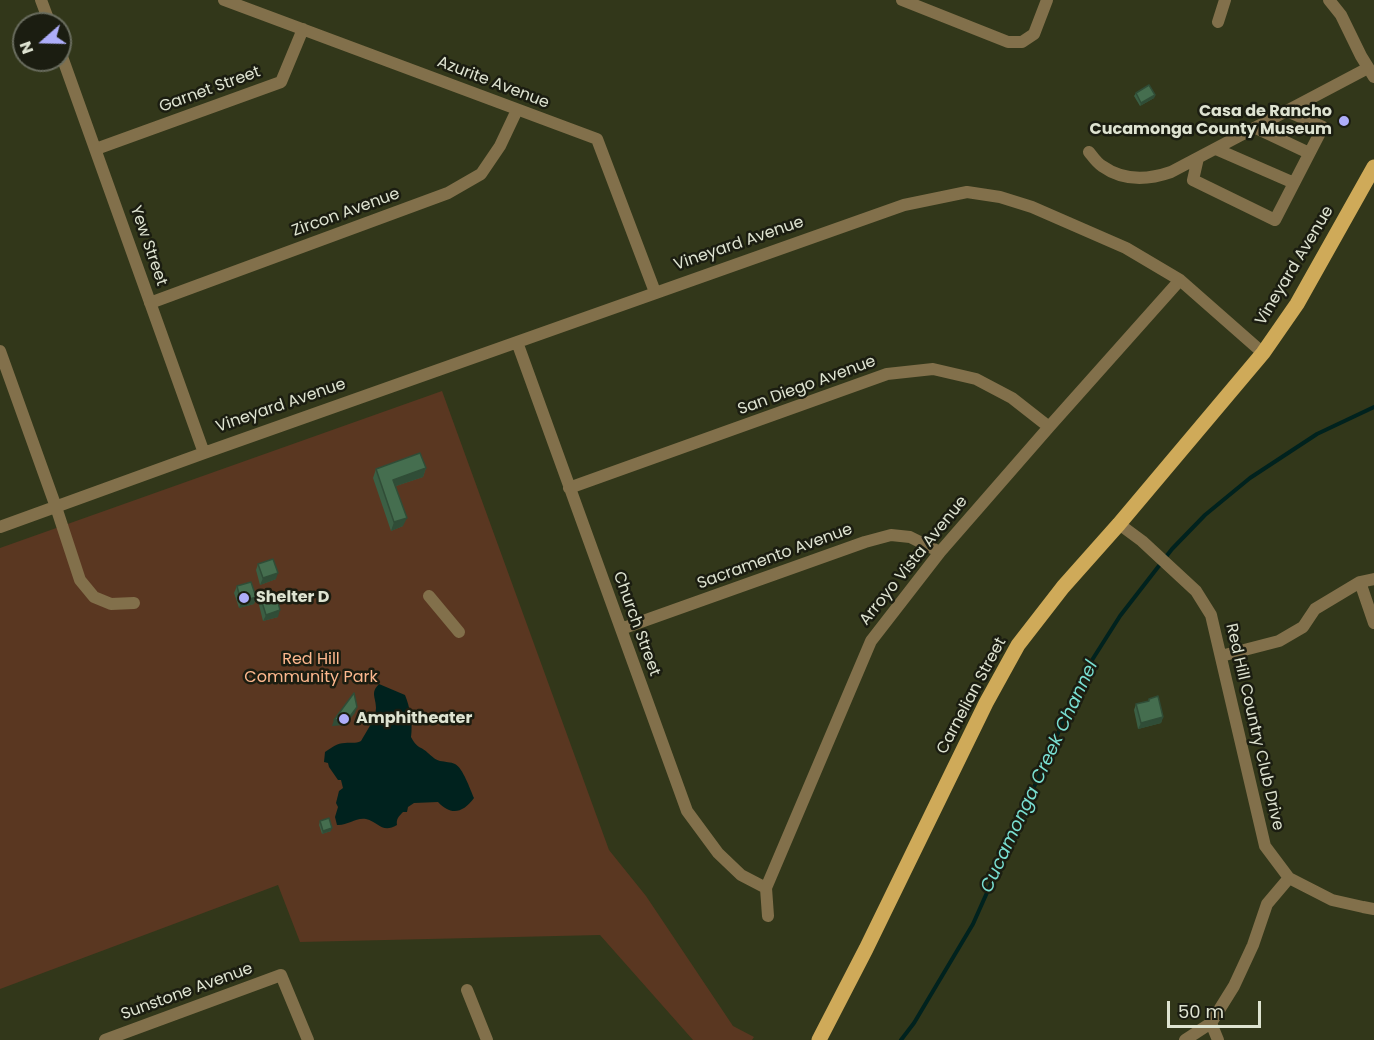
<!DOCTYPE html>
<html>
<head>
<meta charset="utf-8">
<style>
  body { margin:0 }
  #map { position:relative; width:1374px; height:1040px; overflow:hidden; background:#32371a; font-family:Poppins,sans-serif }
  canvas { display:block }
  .north { position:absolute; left:12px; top:12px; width:60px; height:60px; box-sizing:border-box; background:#1b1d11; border:2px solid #696c5e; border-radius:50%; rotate:250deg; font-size:16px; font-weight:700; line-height:24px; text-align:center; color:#dee3d1 }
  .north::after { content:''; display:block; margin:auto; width:21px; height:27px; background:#aeaefa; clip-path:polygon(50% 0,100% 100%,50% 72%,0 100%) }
  .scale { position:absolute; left:1167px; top:1001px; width:94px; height:27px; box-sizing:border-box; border:3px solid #dee3d1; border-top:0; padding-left:8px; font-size:18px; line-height:21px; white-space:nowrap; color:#dee3d1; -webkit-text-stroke:4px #1b1d11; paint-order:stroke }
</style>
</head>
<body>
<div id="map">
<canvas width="1374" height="1040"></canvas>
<div class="north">N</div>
<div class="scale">50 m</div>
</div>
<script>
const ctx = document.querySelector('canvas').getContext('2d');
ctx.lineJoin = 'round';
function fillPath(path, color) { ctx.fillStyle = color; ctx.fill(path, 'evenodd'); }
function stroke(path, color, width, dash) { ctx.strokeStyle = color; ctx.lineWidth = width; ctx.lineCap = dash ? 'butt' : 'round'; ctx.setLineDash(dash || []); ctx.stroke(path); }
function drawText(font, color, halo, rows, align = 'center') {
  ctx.font = font + ' Poppins,sans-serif'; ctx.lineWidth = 5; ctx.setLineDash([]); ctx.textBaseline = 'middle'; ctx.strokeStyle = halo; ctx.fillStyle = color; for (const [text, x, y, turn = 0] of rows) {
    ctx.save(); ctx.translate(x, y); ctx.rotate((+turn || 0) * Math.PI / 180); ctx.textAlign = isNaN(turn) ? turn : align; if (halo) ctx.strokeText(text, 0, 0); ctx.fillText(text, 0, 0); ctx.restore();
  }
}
const green = new Path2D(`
  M442,391L609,850L646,896L733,1026L754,1037L752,1040H693L600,935L300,942L278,885L0,989V548Z`);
const water = new Path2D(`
  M379,684L405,695C410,707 413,724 411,737C417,749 421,746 428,753C433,757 434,759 440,761C445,762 451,762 455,764C463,768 470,789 474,798C463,813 451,816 438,802L414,803L408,807L407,812H403C399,816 396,819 397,825C382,834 379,822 366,819C356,817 347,826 337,825L335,817L338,807L336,803L339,791L343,788L341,780H338L329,767L328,763L324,762L325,752C331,748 337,743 345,743C351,742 355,744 361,741C366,732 376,718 376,708C376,697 370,693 379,684Z`);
const stream = new Path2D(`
  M901,1040L914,1023L973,924L1087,668L1120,616L1172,549L1205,515L1250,478L1317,434L1374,407`);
const minor = new Path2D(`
  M41,0L50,24
  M224,0L597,139L655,292
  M902,0L1008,42H1022L1034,34L1047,0
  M1329,0L1341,15L1361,56L1374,77
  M1218,22L1225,0
  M60,51L204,453
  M1256,128L1309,153
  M96,149L281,82L303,29
  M1216,149L1294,183
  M1089,152C1093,157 1097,163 1102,166C1123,181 1148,180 1171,172L1368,68
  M1198,158L1193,180L1275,220L1323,127L1287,111
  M150,303L448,193L481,174L500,146L517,110
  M517,342L687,811L718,853L741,875L766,888
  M0,351L56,507L80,580L94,597L111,604L134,603
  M569,488L887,374L933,369L976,379L1012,398L1049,427
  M1119,524L1142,541L1196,591L1211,615L1265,846L1289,878L1332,900L1363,907L1374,909
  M0,527L204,453L904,205L967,192L1000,197L1032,207L1126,248L1180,280L1263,353
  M1360,582L1374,623
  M429,596L459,632
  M621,629L865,542L891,535L910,537L940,552
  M1221,656L1279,641L1303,627L1315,609L1360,582L1374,579
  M768,916L766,888L871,641L940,552L1049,427L1180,280
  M467,990L487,1040
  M1211,1023L1218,1040
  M105,1040L281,975L308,1040
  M1185,1040L1211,1023L1234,986L1253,945L1267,904L1289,878`);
const major = new Path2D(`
  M819,1040L866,949L986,703L1018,645L1063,587L1119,524L1263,353L1297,304L1374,167`);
const wall = new Path2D(`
  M1136,93L1155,95L1154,98L1140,106L1134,96Z
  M426,468L423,477L396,486L403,526L391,531L373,478L376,469Z
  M258,564L276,579L260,585L256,570Z
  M237,586L256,597L254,604L239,608L234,593Z
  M261,599L278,617L263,621L259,605Z
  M1149,699L1163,717L1161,723L1138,729L1134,710L1136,704L1148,701Z
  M320,821L331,831L322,834L319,825Z`);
const shadedWall = new Path2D(`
  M1155,95L1154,98L1140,106L1141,103Z
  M426,468L423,477L390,488L393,480Z
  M407,518L403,526L391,531L394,522Z
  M278,573L276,579L260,585L263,578Z
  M256,597L254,604L239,608L241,602Z
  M280,610L278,617L263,621L266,615Z
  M357,707L355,713L345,725L332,726L334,720Z
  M1163,717L1161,723L1138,729L1141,723Z
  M332,828L331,831L322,834L323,831Z`);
const building = new Path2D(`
  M1149,85L1155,95L1141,103L1136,93Z
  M420,453L426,468L393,480L407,518L394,522L376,469Z
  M273,559L278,573L263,578L258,564Z
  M251,582L256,597L241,602L237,586Z
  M276,595L280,610L266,615L261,599Z
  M354,693L357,707L348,719L334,720Z
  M1158,696L1163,717L1141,723L1136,704L1149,701V699Z
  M329,818L332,828L323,831L320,821Z`);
const markers = [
  [1344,121,6,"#aeaefa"],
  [244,598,6,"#aeaefa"],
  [344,719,6,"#aeaefa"]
];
const streetNames = [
  ["Azurite Avenue",493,83,21],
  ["Garnet Street",210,90,-20],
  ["Zircon Avenue",346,213,-20],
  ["Vineyard Avenue",739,244,-19],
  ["Yew Street",148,246,71],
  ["Vineyard Avenue",1295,266,-59],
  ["San Diego Avenue",807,386,-20],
  ["Vineyard Avenue",281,406,-19],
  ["Sacramento Avenue",775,557,-20],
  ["Arroyo Vista Avenue",914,561,-51],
  ["Church Street",636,624,70],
  ["Carnelian Street",972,696,-62],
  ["Red Hill Country Club Drive",1254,727,77],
  ["Sunstone Avenue",187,992,-20]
];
const poiNames = [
  ["Casa de Rancho",1332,112,"right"],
  ["Cucamonga County Museum",1332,130,"right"],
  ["Shelter D",256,598],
  ["Amphitheater",356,719]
];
const parkNames = [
  ["Red Hill",311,660],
  ["Community Park",311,678]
];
const waterNames = [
  ["Cucamonga Creek Channel",1040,777,-65]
];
fillPath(green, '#5a3721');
fillPath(water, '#00221e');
stroke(stream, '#00221e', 4);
stroke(minor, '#82704b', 12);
stroke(major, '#cfaa59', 15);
fillPath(wall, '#3b5f44');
fillPath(shadedWall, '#304d37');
fillPath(building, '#456e4f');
stroke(building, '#304d37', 1.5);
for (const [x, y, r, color] of markers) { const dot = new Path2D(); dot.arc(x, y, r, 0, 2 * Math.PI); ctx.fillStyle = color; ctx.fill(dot); stroke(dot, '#1b1d11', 2); }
drawText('16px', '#dee3d1', '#1b1d11', streetNames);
drawText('bold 16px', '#dee3d1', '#1b1d11', poiNames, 'left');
drawText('16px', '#fdb88e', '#1b1d11', parkNames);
drawText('italic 18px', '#79dfd2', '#1b1d11', waterNames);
</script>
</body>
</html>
